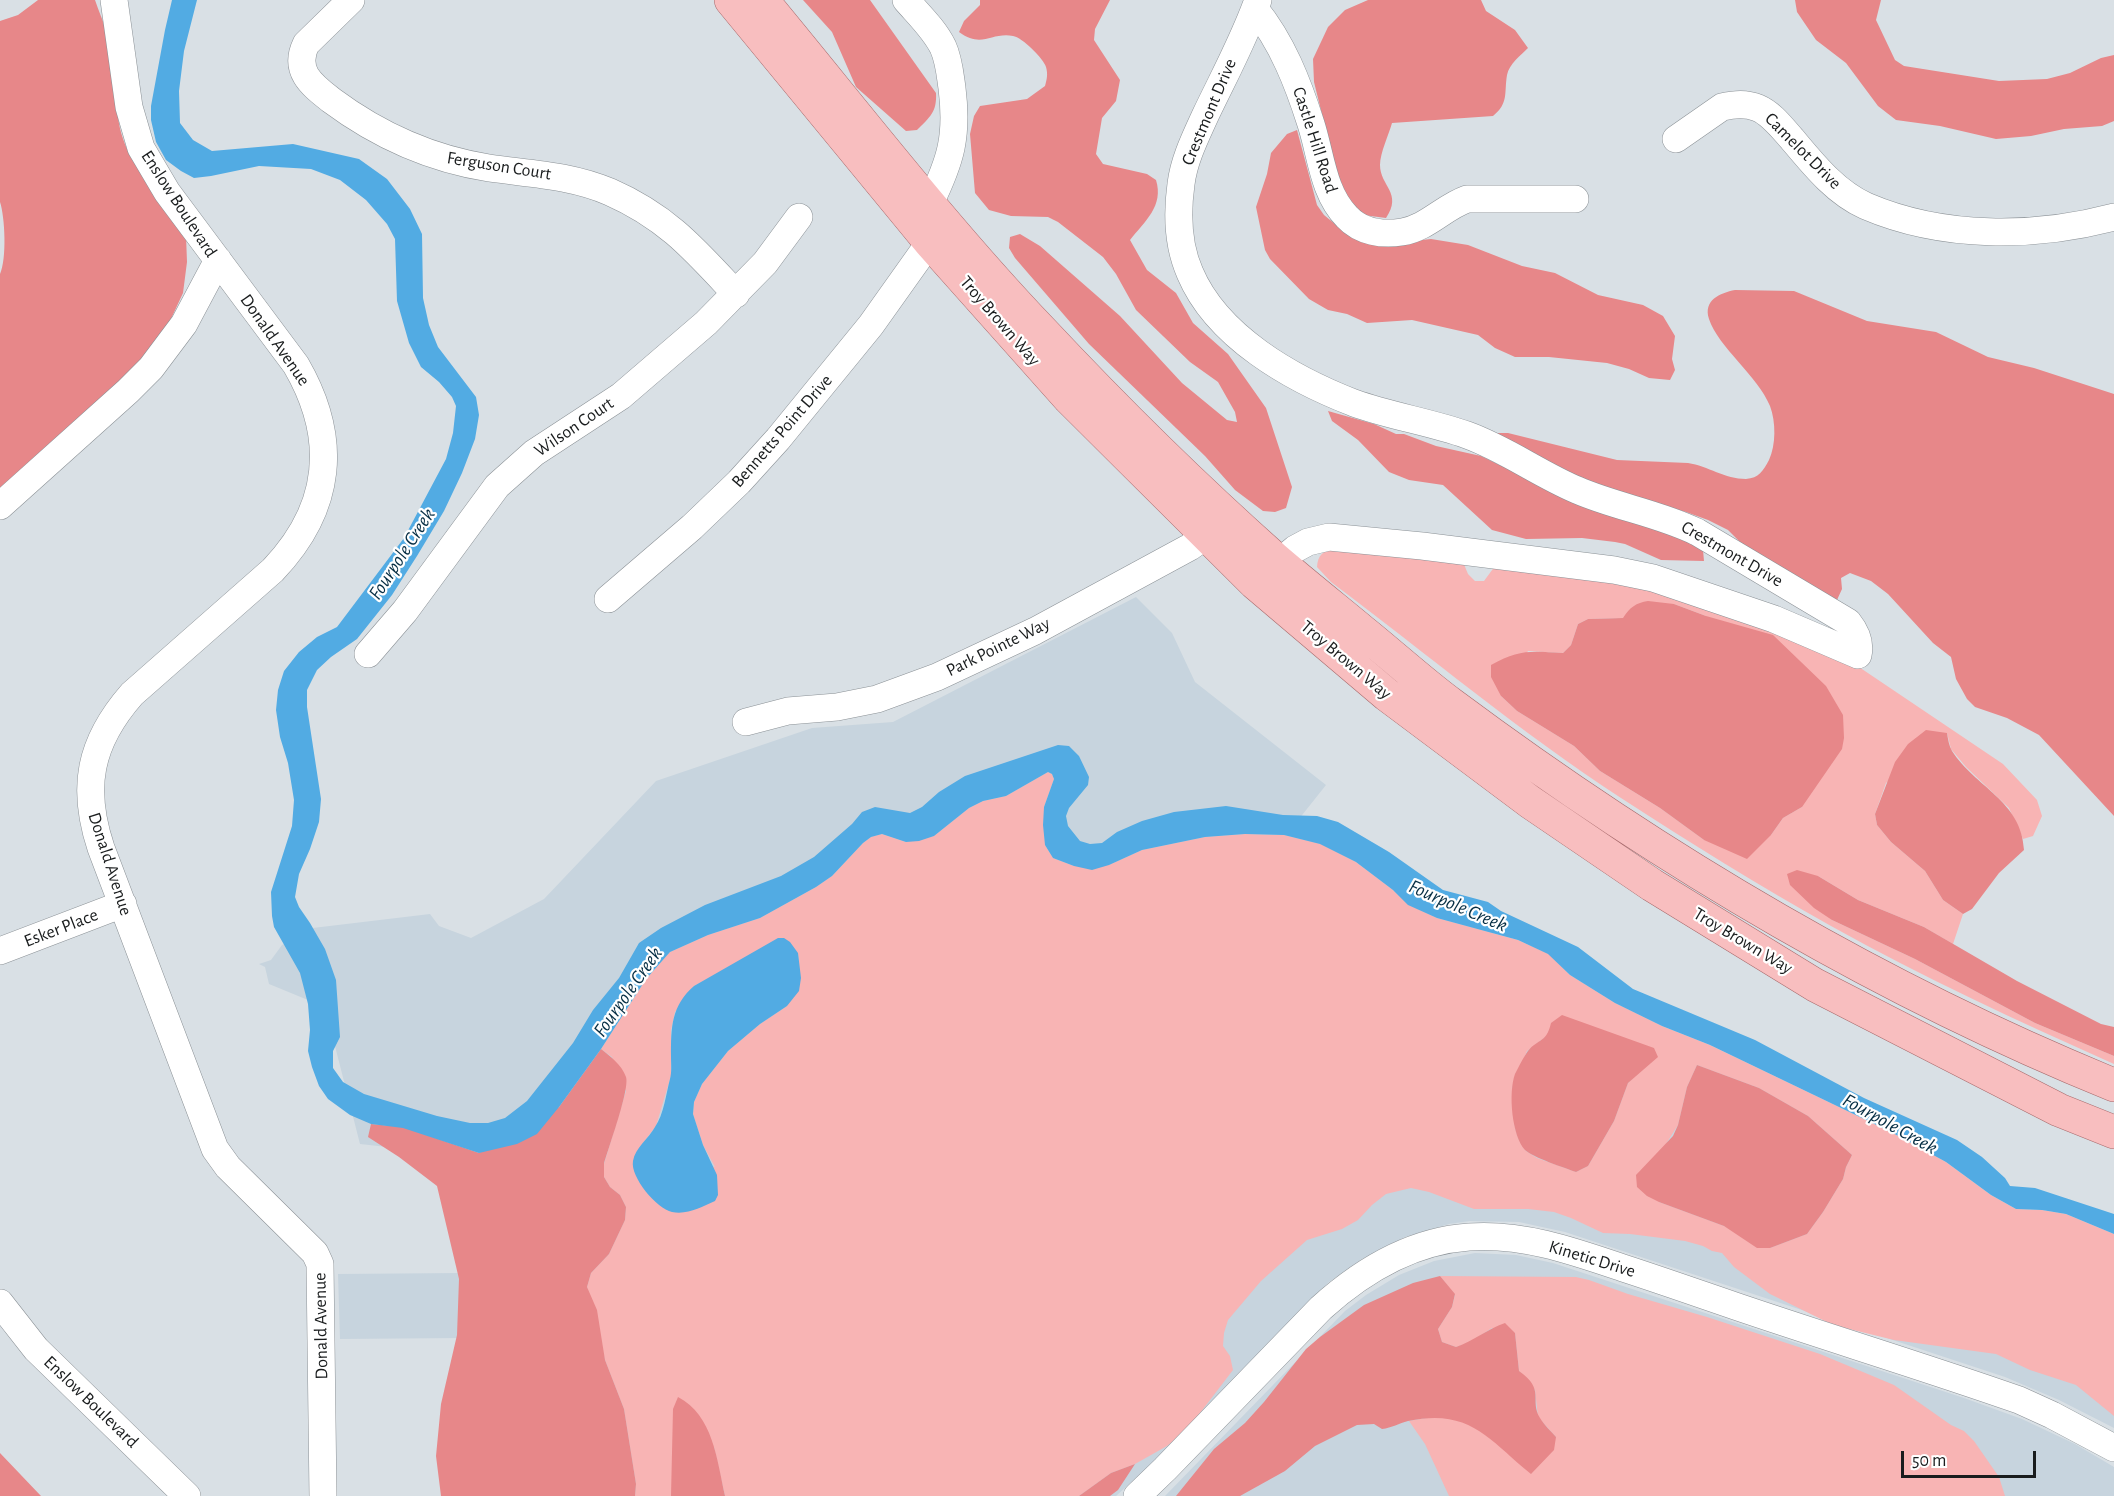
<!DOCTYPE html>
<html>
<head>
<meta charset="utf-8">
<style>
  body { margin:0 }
  #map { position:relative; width:2114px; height:1496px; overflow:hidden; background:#d9e0e5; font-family:"Alegreya Sans",sans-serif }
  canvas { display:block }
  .scale { position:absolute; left:1901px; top:1451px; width:135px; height:27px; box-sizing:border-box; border:3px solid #191c1d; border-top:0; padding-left:8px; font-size:18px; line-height:21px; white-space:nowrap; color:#191c1d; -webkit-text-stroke:4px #fff; paint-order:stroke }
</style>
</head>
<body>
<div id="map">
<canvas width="2114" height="1496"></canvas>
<div class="scale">50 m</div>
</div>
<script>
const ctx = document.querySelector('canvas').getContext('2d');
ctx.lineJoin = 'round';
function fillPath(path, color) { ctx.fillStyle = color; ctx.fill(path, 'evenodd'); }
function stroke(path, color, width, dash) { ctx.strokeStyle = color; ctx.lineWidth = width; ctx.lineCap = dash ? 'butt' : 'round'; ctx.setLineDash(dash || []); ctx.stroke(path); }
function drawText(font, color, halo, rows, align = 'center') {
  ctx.font = font + ' "Alegreya Sans",sans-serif'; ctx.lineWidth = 4.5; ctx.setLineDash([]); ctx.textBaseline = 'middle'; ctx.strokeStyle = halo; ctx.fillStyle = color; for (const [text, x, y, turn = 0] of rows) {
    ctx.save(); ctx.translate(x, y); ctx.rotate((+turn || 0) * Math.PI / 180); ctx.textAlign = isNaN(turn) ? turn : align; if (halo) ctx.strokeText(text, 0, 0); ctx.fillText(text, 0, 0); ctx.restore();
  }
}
const built = new Path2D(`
  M1136,597L1172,633L1195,682L1326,785L1295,824L2114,1275V1428L2059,1400L2005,1377L1565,1232L1519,1222L1470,1221L1449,1224L1405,1237L1362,1259L1329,1282L1156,1460L1116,1496H466L463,1338L340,1339L338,1274L461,1273L459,1155L360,1144L325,1007L269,984L265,967L259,964L271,960L282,945L293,939L296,930L430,914L439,926L471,938L544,899L656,781L812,728L893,722Z
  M1475,1253L1516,1255L1553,1263L1964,1398L2022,1419L2075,1444L2114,1467V1496H1165L1345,1311L1366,1295L1399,1275L1434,1261Z`);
const green = new Path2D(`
  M1334,548L1463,562L1468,574L1475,581H1484L1495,566L1623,580L1754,622L1856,665L2003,764L2037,800L2042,816L2033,836L2023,839L2009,808L1966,767L1951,749L1947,733L1886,783L1875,814L1877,825L1891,842L1925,871L1943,900L1963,914L1953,944L1924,927L1858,900L1818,876L1832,920L1915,959L2035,1023L2114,1056V1064C2018,1021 1922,977 1831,926C1759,886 1689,842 1621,798C1520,732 1427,654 1331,582L1317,567C1318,555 1322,552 1334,548ZM1674,604L1706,616L1802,807L1783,818L1771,835L1704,840L1660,808L1600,771L1574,746L1517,711L1501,696L1528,651L1563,653L1571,645L1578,624L1588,619L1623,618Z
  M1048,772L1052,774L1054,779L1044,807L1045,845L1053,858L1074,866L1109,865L1142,850L1205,837L1245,834L1284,835L1321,844L1356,862L1393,890L1409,905L1437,918L1518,940L1549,954L1570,975L1615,1003L1662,1026L1710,1045L1891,1132L1946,1162L1991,1195L2016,1209L2042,1210L2066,1214L2114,1234V1416L2076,1385L2030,1370L1996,1354L1894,1340L1833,1325L1770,1294L1734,1267L1722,1253L1712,1251L1703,1246L1685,1241L1630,1234L1603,1233L1571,1218L1554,1212L1528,1209H1474L1429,1192L1411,1188L1386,1194L1372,1205L1358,1220L1342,1229L1307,1240L1261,1281L1228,1320L1224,1333L1223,1346L1230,1356L1233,1370L1187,1430L1167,1446L1135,1464L1111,1473L1079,1496H725L714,1447L673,1487L671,1496H635L636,1484L624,1409L605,1360L587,1287L591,1273L609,1254L625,1220L626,1207L620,1195L610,1187L604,1177V1164L626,1091L612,1057L601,1049L646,979L670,952L708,935L760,918L816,887L832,876L863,843L871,837L882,834L906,842L934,836L969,808L983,801L1006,796ZM798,953L799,966L787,1006L760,1024L728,1051L702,1084L694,1102L693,1114L703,1145L715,1167L640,1147L656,1126L671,1076V1030L675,1012L694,986L723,971ZM1548,1035L1637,1074L1628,1083L1614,1121L1588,1166L1576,1172L1537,1158L1526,1151L1519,1140L1515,1128L1512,1088L1527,1051ZM1697,1065L1759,1088L1808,1116L1852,1155L1846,1167L1843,1179L1823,1212L1807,1234L1770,1248L1724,1226L1659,1202L1664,1147L1678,1125L1687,1087Z
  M1440,1276L1576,1277L1589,1280L1628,1294L1707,1317L1820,1354L1894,1385L1951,1425L1964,1431L1974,1441L1999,1477L2005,1496H1449L1425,1444L1409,1421C1421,1419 1434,1416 1446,1418C1480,1421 1506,1453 1531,1473L1556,1437L1538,1417L1535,1390L1519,1371L1515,1333L1492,1328L1469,1343L1456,1347L1442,1342L1438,1329L1452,1307L1455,1295Z`);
const forest = new Path2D(`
  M38,0H95C102,21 114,45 117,67C120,102 112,116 128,151L186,236L187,262L183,293L170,321L134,369L0,488V274C7,259 5,217 0,202V21L18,15Z
  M803,0H870L936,93C937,112 930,117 917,130L906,131L856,87L832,32Z
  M980,0H1110L1095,29L1094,40L1120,80L1116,101L1102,118L1096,154L1103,164L1147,174L1156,180C1164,206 1145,221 1130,240L1147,270L1176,293L1193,323L1228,354L1266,408L1292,487L1286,508L1275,512L1263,511L1235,490L1205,456L1089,344L1015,258L1009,248L1010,237L1020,234L1040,246L1120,316L1182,383L1227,420L1237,422L1235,412L1218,382L1190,362L1136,310L1116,274L1103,257L1058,222L1048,217L1011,216L989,210L975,193L970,134L974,116L980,106L1027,99L1045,86C1047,79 1048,74 1046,67C1044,59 1022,37 1013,36C991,32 982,49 959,32L964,21L980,5Z
  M1368,0H1481L1486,11L1515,30L1528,48C1521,55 1509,64 1507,75C1504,93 1509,103 1493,116L1392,123C1389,134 1380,153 1380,165C1380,186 1403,193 1386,218L1363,215L1354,208L1338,179L1314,82L1313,59L1328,27L1345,10Z
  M1795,0H1881L1876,20L1895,60L1904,66L1999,81L2047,79L2070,73L2101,58L2114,55V121L2102,126L2064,129L2031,136L1996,139L1940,126L1896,120L1878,106L1846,63L1816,40L1797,12Z
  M1297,130L1317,205L1324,215L1341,229L1385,244L1431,239L1468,245L1522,266L1555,273L1598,295L1643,305L1663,316L1675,336L1672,359L1675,370L1670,380L1649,378L1629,369L1607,363L1549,357H1515L1495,348L1478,335L1412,320L1367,323L1347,314L1328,310L1309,299L1270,259L1265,250L1256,207L1267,174L1271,153L1287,134Z
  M1735,290L1794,291L1867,321L1936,332L1988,357L2034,368L2114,394V816L2039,735L2007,718L1975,707L1967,699L1956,679L1951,657L1933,643L1888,594L1871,581L1850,573L1841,578L1842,589L1837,600L1744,546L1728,530L1708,520L1686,512L1612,492L1501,442L1497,433H1508L1617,460L1688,463C1708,466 1725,479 1746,479C1759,478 1763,471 1769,460C1776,445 1776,422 1770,406C1758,376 1718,347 1709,319C1703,300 1720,293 1735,290Z
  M1328,411L1374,424L1396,434H1404L1436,446L1481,456L1582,505L1683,538L1703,550L1704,561L1661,560L1625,544L1615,542L1582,538L1526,539L1492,530L1443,485L1409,480L1389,472L1358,440L1332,421Z
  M1648,601L1674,604L1706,616L1773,635L1826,686L1843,715L1844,738L1842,749L1802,807L1783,818L1771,835L1747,859L1704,840L1660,808L1600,771L1574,746L1517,711L1501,696L1491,677V665C1519,649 1531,651 1563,653L1571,645L1578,624L1588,619L1623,618C1630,607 1636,603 1648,601Z
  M1926,730L1947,733C1948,739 1949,746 1952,751C1975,787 2022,801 2024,850L1999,873L1972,909L1963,914L1943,900L1925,871L1891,842L1877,825L1875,814L1895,762L1908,744Z
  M1797,870L1818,876L1858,900L1924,927L2017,981L2101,1024L2114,1027V1056L2035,1023L1915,959L1832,920L1814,908L1790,885L1787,874Z
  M1562,1015L1654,1048L1658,1057L1628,1083L1614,1121L1588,1166L1576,1172C1565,1168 1532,1157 1525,1150C1512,1136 1508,1093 1515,1074C1518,1068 1522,1060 1526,1054C1536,1038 1546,1045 1551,1023Z
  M601,1049C610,1056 622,1065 626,1077C630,1089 608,1149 604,1164V1177L610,1187L620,1195L626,1207L625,1220L609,1254L591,1273L587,1287L597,1310L605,1360L624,1409L636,1484L635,1496H441L436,1456L441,1404L457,1335L459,1279L437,1186L399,1157L368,1137L371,1124L403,1127L479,1153L559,1107Z
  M1697,1065L1759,1088L1808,1116L1852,1155L1846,1167L1843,1179L1823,1212L1807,1234L1770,1248H1757L1724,1226L1659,1202L1647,1196L1637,1187L1636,1175L1673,1136L1678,1125L1687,1087Z
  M1440,1276L1455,1294L1452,1307L1438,1329L1442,1342L1456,1347C1474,1341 1487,1329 1505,1323L1515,1333L1519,1371C1546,1390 1529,1400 1540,1418C1544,1425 1551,1431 1556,1437L1554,1450L1531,1474C1488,1439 1470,1408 1408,1421C1399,1423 1392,1428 1382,1429L1374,1424L1357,1425L1315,1446L1285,1471L1240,1496H1176L1214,1449L1245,1423L1264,1402L1306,1349L1320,1337L1364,1305L1413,1283Z
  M678,1397C713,1415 717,1460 725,1496H671L673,1409Z
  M0,1453L41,1496H0Z
  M1135,1464L1118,1490L1110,1496H1079L1111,1473Z`);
const water = new Path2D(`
  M172,0H197L184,51L179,91L180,123L193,140L212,151L293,144L359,159L387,179L410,209L422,234L423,298L429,325L438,347L476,397L479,415L475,439L462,473L444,511L417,556L392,595L357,639L331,657L317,670L307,690V707L321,799L319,822L310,849L299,874L295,897L299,907L310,923L325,949L336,980L340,1037L333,1051V1068L343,1082L364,1094L437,1116L470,1123H488L505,1118L527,1101L573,1043L593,1010L619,978L639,943L661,928L705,905L781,876L814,857L852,824L862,812L875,807L910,813L922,807L939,792L965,776L1058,745L1069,746L1079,756L1089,777L1088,785L1069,808L1066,816L1068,826L1080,841L1090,844L1102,843L1117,832L1142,821L1174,812L1226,806L1283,815L1317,816L1338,822L1389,852L1443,890L1488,902L1501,911L1578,947L1633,989L1755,1040L1864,1098L1957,1140L1982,1157L2005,1178L2010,1186L2035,1188L2114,1214V1234L2066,1214L2042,1210L2016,1209L1991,1195L1946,1162L1891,1132L1710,1045L1662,1026L1615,1003L1570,975L1548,954L1518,940L1437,918L1408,905L1393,890L1356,862L1320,844L1284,835L1245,834L1205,837L1142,850L1109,865L1092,870L1074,866L1053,858L1045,845L1043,825L1044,807L1054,779L1052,774L1048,772L1006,796L983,801L969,808L934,836L919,841L906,842L882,834L871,837L863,843L832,876L816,887L760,918L708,935L670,952L646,979L601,1049L559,1107L537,1134L517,1144L479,1153L403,1128L371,1124L350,1115L328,1099L319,1086L312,1067L308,1051L310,1030L308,1004L300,973L274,927L272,916L271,892L292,826L294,800L288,763L280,737L276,710L278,690L284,671L299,652L317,637L337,627L404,538L446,459L453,433L456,406L452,397L439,382L421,367L409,343L397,301L395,239L387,224L366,200L340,180L311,169L259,166L211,176L194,178L181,171L166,160L156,142L151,120V106L165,30Z
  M778,938H784L790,942L798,953L801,978L799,991L787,1006L760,1024L728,1051L702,1084L694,1102L693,1114L703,1145L717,1175L718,1195L715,1201C701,1207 688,1215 672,1212C657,1209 630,1177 633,1161C635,1148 649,1138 655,1127C664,1114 666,1094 670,1079C672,1072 671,1064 671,1056C671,1028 671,1006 694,986Z`);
const minor = new Path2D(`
  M114,0L129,107L141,148L167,192L296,365C339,439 332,508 273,570L132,694C89,743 81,788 101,848L215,1149L228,1167L315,1253L320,1264L323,1496
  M351,0L306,44C293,71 312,85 331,100C378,135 432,159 489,168C531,174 570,175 610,192C667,217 695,250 736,294
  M906,0C919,15 934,29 943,47C949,60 950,74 952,88C958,136 951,160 930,203
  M1258,0C1244,40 1223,78 1205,116C1195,138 1184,160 1181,184C1177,213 1178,246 1190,273C1217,337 1292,379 1354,403C1390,416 1430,422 1467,435C1506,449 1539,474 1577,490C1616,507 1658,513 1697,532L1848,622C1856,632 1861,642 1858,655L1774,619L1653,578L1614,570L1422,546L1329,537L1308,542L1295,549L1265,574
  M1255,9C1282,42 1298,83 1311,124C1321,155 1323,193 1347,217C1361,232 1382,235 1402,232C1427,228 1444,207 1467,199H1575
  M1676,139L1722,107C1735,104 1746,103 1758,108C1772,114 1782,128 1792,139C1813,164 1835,192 1866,206C1943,239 2035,238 2114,217
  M0,506L128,391L151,368L184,324L218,260
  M608,599L692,527L739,482L778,439L871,325L930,242
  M368,654L405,611L497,486L534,453L621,396L706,323L765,263L799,217
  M746,722L788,711L837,707L877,699L937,677L1035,631L1190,547L1222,524
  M0,951L123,904
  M0,1303L36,1349L187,1496
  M1137,1496L1165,1469L1321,1308C1363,1270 1411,1241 1469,1237C1522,1233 1573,1251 1623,1268C1660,1280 1697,1293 1735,1306C1829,1338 1925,1367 2019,1400L2052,1415L2114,1448`);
const major = new Path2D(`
  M731,0L930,242L1069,398L1255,583L1387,695L1530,802L1652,885L1815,985L2059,1110L2114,1132
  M762,0C854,111 942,226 1041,330C1115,409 1193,486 1274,558C1303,583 1333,607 1362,631C1392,655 1420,681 1451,704C1655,856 1878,989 2114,1085`);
const streetNames = [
  ["Crestmont Drive",1209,112,-67],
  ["Castle Hill Road",1315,140,72],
  ["Camelot Drive",1803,151,45],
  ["Ferguson Court",499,166,9],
  ["Enslow Boulevard",179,204,57],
  ["Troy Brown Way",1000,321,49],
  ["Donald Avenue",275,340,55],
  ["Wilson Court",574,427,-34],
  ["Bennetts Point Drive",782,431,-49],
  ["Crestmont Drive",1732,554,30],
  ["Park Pointe Way",998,647,-26],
  ["Troy Brown Way",1346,660,40],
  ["Donald Avenue",110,864,72],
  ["Esker Place",61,928,-21],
  ["Troy Brown Way",1743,941,31],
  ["Kinetic Drive",1592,1259,17],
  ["Donald Avenue",321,1326,-91],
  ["Enslow Boulevard",91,1402,44]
];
const waterNames = [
  ["Fourpole Creek",402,554,-57],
  ["Fourpole Creek",1458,906,23],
  ["Fourpole Creek",628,992,-55],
  ["Fourpole Creek",1890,1124,29]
];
fillPath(built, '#c7d4de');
fillPath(green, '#f8b4b4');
fillPath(forest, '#e78789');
fillPath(water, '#52abe3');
stroke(minor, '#8b9196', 28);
stroke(major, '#a7696b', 34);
stroke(minor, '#fff', 27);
stroke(major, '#f8bebf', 33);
drawText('18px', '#191c1d', '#fff', streetNames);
drawText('italic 20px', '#062e44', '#fff', waterNames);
</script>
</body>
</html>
